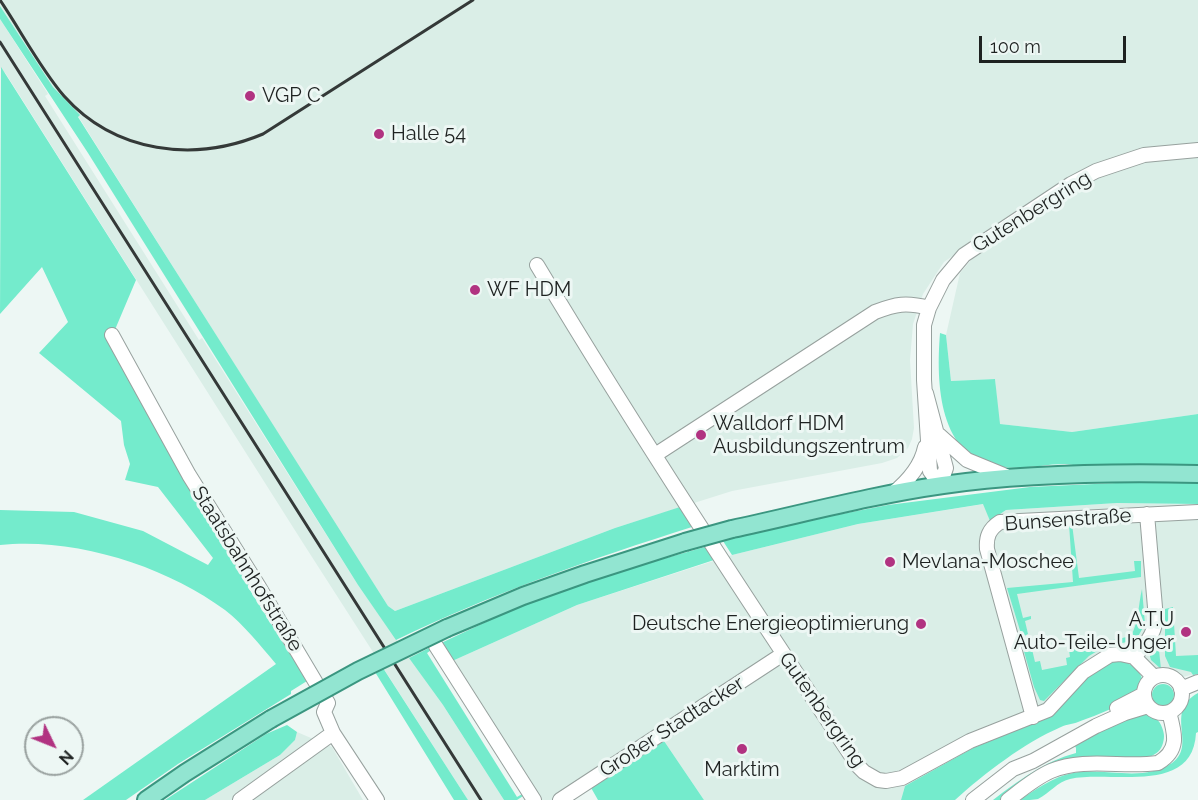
<!DOCTYPE html>
<html>
<head>
<meta charset="utf-8">
<style>
  body { margin:0 }
  #map { position:relative; width:1198px; height:800px; overflow:hidden; background:#edf7f4; font-family:Raleway,sans-serif }
  canvas { display:block }
  .north { position:absolute; left:24px; top:716px; width:60px; height:60px; box-sizing:border-box; background:#edf7f4; border:2px solid #9aa2a0; border-radius:50%; rotate:133deg; font-size:16px; font-weight:700; line-height:24px; text-align:center; color:#1e2221 }
  .north::after { content:''; display:block; margin:auto; width:21px; height:27px; background:#b13381; clip-path:polygon(50% 0,100% 100%,50% 72%,0 100%) }
  .scale { position:absolute; left:979px; top:36px; width:147px; height:27px; box-sizing:border-box; border:3px solid #1e2221; border-top:0; padding-left:8px; font-size:18px; line-height:21px; white-space:nowrap; color:#1e2221; -webkit-text-stroke:4px #edf7f4; paint-order:stroke }
</style>
</head>
<body>
<div id="map">
<canvas width="1198" height="800"></canvas>
<div class="north">N</div>
<div class="scale">100 m</div>
</div>
<script>
const ctx = document.querySelector('canvas').getContext('2d');
ctx.lineJoin = 'round';
function fillPath(path, color) { ctx.fillStyle = color; ctx.fill(path, 'evenodd'); }
function stroke(path, color, width, dash) { ctx.strokeStyle = color; ctx.lineWidth = width; ctx.lineCap = dash ? 'butt' : 'round'; ctx.setLineDash(dash || []); ctx.stroke(path); }
function drawText(font, color, halo, rows, align = 'center') {
  ctx.font = font + ' Raleway,sans-serif'; ctx.lineWidth = 6; ctx.setLineDash([]); ctx.textBaseline = 'middle'; ctx.strokeStyle = halo; ctx.fillStyle = color; for (const [text, x, y, turn = 0] of rows) {
    ctx.save(); ctx.translate(x, y); ctx.rotate((+turn || 0) * Math.PI / 180); ctx.textAlign = isNaN(turn) ? turn : align; if (halo) ctx.strokeText(text, 0, 0); ctx.fillText(text, 0, 0); ctx.restore();
  }
}
const built = new Path2D(`
  M0,0H1198V414L1072,432L999,424L995,379L951,381L946,335L960,273L1006,219L944,262L923,294L913,324L910,360L914,428L912,439L908,448L897,458L882,463L732,491L615,528L395,611L388,606L335,524L78,116L79,115L53,87L0,6Z
  M0,19L48,94L45,96L199,340L202,338L358,585L443,705L504,800H468L303,543L6,74L0,68Z
  M1117,503L1198,504V673L1183,677L1156,668L1144,658L1132,666L1126,663L1096,669L1052,715L973,748L905,786L901,800H704L662,738L567,800H538L450,662L577,605L732,555L858,524L984,504L990,521L1006,510Z
  M297,732L332,747L363,800H205L280,755L295,740Z`);
const green = new Path2D(`
  M0,6L53,87L80,115L78,117L388,606L395,611L615,528L680,507L692,527C591,559 491,594 396,640L358,585L88,153L0,19Z
  M1,67L136,280L114,332L252,582L248,587L307,681L291,691V694L178,764L126,800H83L276,664C260,645 244,625 225,610C166,566 74,537 0,545V510L74,512L143,531L208,565L213,558L158,487L125,480L130,464L124,445L121,421L39,353L68,322L42,267L0,314Z
  M940,333L946,335L951,381L995,379L1000,424L1072,432L1198,414V468C1164,468 1131,469 1097,468C1087,467 1076,465 1065,464C1044,464 1023,470 1001,467C938,459 936,383 940,333Z
  M1159,481L1198,482V504L1117,503L1006,510L990,521L983,504L858,524L732,555L723,541L764,529L888,505L1030,487Z
  M1069,524H1072L1079,578L1135,571L1134,561H1141V577L1017,594L1023,618L1031,616V619L1025,621L1028,634L1022,637L1007,588L1073,582Z
  M705,547L714,560L577,605L450,662L439,644L524,604L595,578Z
  M1142,589L1145,624L1136,640L1104,647L1089,656L1044,701L1040,700L1034,687L1023,648L1031,645L1035,662L1040,661L1042,670L1067,665L1066,658L1070,657L1069,650L1131,636C1139,621 1138,606 1142,589Z
  M1173,607L1176,656L1198,655V674L1193,675L1191,672L1170,667L1165,656V609Z
  M1158,634L1163,636L1159,650L1161,669L1151,660L1149,653Z
  M433,646L434,648L427,653L517,797L524,793L526,794L517,800H504L443,705L409,658Z
  M1112,661C1116,661 1121,661 1125,662C1136,666 1149,680 1139,690C1124,706 1099,714 1078,722C1073,724 1067,724 1061,727C1024,743 985,773 955,800H901L905,786L973,748L1052,715L1087,677Z
  M383,668L468,800H454L375,672Z
  M1152 695a11 11 0 1 1 22 0a11 11 0 1 1-22 0Z
  M1198,693V732L1196,733C1193,796 1110,770 1070,779C1057,782 1050,793 1038,799C1034,800 1026,800 1020,800C1036,789 1053,777 1073,773C1105,767 1143,783 1172,763C1198,745 1163,712 1198,693Z
  M1143,713C1151,715 1158,718 1161,725C1164,732 1165,736 1163,743C1156,771 1102,753 1083,761C1056,772 1030,787 1004,800H993C1018,781 1045,761 1076,753V748L1073,742L1104,727Z
  M287,725L297,732L295,740L280,755L205,800H165L266,734Z
  M662,738L704,800H598L590,786Z`);
const minor = new Path2D(`
  M537,265C639,435 748,601 858,766L864,772L878,780L886,781L902,778L970,741L1048,710L1083,672L1110,655L1120,654L1134,657L1154,677
  M112,335L189,475L259,587L328,703L324,712L333,733L377,800
  M926,393L946,468L940,485L930,471L924,380V325L929,308L943,280L964,255L1071,184L1096,171L1144,155L1198,150
  M939,435L967,460L1006,476
  M655,455L875,312C896,304 906,302 929,308
  M892,494C907,482 921,467 925,447
  M436,646L534,800
  M1134,657C1145,645 1154,635 1156,619L1147,514
  M1144 694a19 19 0 1 1 38 0a19 19 0 1 1-38 0Z
  M1181,689L1198,682
  M1117,708L1144,694
  M1033,717L987,549C986,537 989,529 1000,522L1198,512
  M240,800L333,733
  M560,800L783,654
  M973,800L1013,769L1033,761L1096,726L1125,713L1148,706
  M1008,800C1021,790 1035,778 1051,771C1085,757 1123,768 1158,763C1180,750 1175,734 1169,712`);
const major = new Path2D(`
  M732,529C802,514 872,495 943,485C1027,473 1113,472 1198,474
  M447,628L523,596L585,574L685,542
  M146,800L185,773L271,719`);
const rail = new Path2D(`
  M0,0C21,31 40,68 64,96C115,153 194,163 263,134L473,0
  M0,42L481,800`);
const majorBridge = new Path2D(`
  M685,542L732,529
  M271,719L358,671L447,628`);
const markers = [
  [250,96,6,"#b13381"],
  [379,134,6,"#b13381"],
  [475,290,6,"#b13381"],
  [701,435,6,"#b13381"],
  [890,562,6,"#b13381"],
  [921,624,6,"#b13381"],
  [1186,632,6,"#b13381"],
  [742,749,6,"#b13381"]
];
const poiNames = [
  ["VGP C",262,96],
  ["Halle 54",391,134],
  ["WF HDM",487,290],
  ["Walldorf HDM",713,424],
  ["Ausbildungszentrum",713,447],
  ["Mevlana-Moschee",902,562],
  ["A.T.U",1174,620,"right"],
  ["Auto-Teile-Unger",1174,643,"right"],
  ["Deutsche Energieoptimierung",909,624,"right"],
  ["Marktim",742,770,"center"]
];
const streetNames = [
  ["Gutenbergring",1032,212,-32],
  ["Bunsenstraße",1068,520,-4],
  ["Staatsbahnhofstraße",247,569,58],
  ["Gutenbergring",822,710,55],
  ["Großer Stadtacker",672,727,-33]
];
fillPath(built, '#daeee7');
fillPath(green, '#74ebcc');
stroke(minor, '#97a19e', 16);
stroke(major, '#3b9680', 20);
stroke(minor, '#fff', 14);
stroke(major, '#92e5d1', 16);
stroke(rail, '#343938', 3);
stroke(majorBridge, '#3b9680', 20, []);
stroke(majorBridge, '#92e5d1', 16);
for (const [x, y, r, color] of markers) { const dot = new Path2D(); dot.arc(x, y, r, 0, 2 * Math.PI); ctx.fillStyle = color; ctx.fill(dot); stroke(dot, '#edf7f4', 2); }
drawText('20px', '#1e2221', '#edf7f4', poiNames, 'left');
drawText('20px', '#1e2221', '#edf7f4', streetNames);
</script>
</body>
</html>
